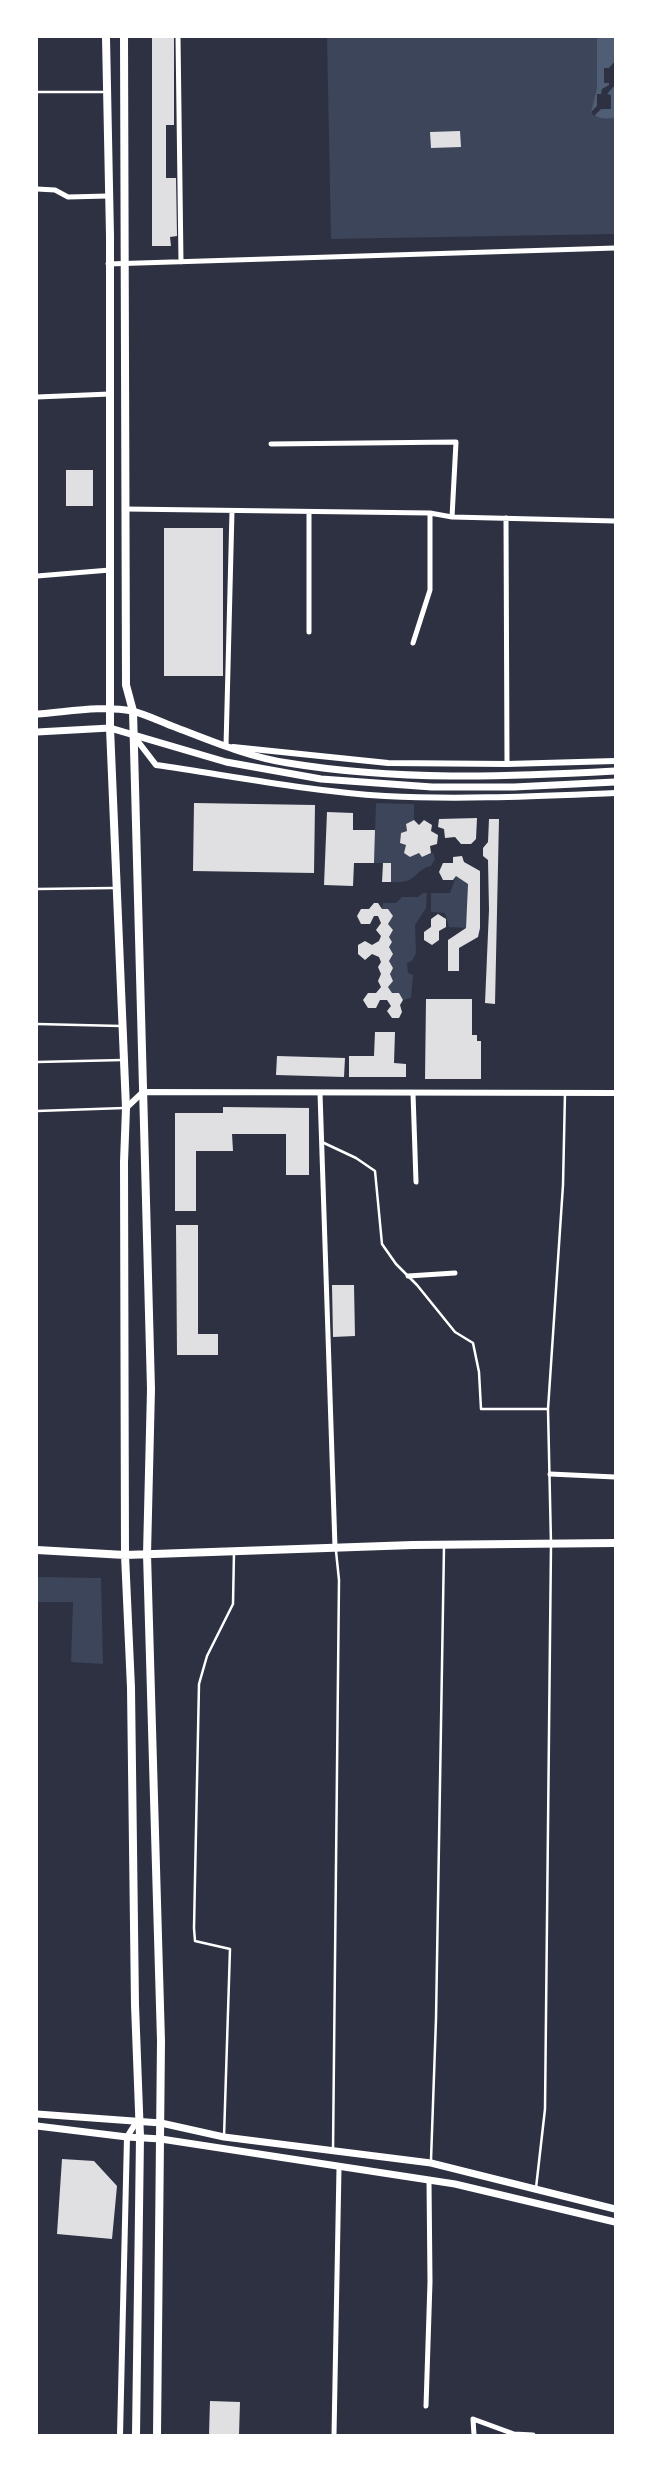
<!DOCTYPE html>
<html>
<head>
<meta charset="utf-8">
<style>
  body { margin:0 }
  #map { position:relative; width:652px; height:2472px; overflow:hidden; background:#2d3142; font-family:"Nunito Sans",sans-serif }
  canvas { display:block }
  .frame { position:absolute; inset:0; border:38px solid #fff; pointer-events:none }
</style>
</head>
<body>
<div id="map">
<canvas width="652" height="2472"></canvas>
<div class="frame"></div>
</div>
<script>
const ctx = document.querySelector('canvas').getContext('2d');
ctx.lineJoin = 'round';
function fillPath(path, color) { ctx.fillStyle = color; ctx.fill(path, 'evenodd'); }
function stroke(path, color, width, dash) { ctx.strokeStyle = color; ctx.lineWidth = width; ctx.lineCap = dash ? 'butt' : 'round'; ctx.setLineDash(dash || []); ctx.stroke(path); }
const green = new Path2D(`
  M327,37H615V234L331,239Z
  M376,803L414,804V820L406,824L407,831L401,833L400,842L406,845L404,853L410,857L419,853L423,857L433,853L435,859L431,866C413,870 419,884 391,882V863H374Z
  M456,876L468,884L466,928L449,927L445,913L431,912V893H450Z
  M423,893H427L426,908L415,925L416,953L412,961L407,963L408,973L413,975L411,998L403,1000L399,993H392L388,987L393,981L390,974L392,968L389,961L393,954L389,947L392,942L389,937L393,930L388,924L393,916L388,909H382L383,903H396L402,897H418Z
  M37,1577L101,1578L103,1664L71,1662L73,1602H37Z`);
const water = new Path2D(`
  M597,37H615V118C606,119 597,119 591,112L597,88Z`);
const pier = new Path2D(`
  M615,61V85L607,94L611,95V109H601L594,116L591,112L597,106V94H601L602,89L609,85V83H604V68H609Z`);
const building = new Path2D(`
  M152,37H174V125H166V178H176L177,236L170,237L171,246H152Z
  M460,131L461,147L431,148L430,132Z
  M66,470H93V506H66Z
  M164,528H223V676H164Z
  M194,803L315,805L314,873L193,871Z
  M327,812L353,813V830H375L374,863H354L353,886L324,885Z
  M477,818L476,839L471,844H461L455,837L445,838L444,829L438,827L439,819Z
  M489,819H499L495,1004L485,1003L489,910L488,860L483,856V848L488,842Z
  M414,820L419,825L424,820L432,825L431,831L438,835L437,844L430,846L431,853L422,857L419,853L410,857L404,853L406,845L400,843L401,833L407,831L406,824Z
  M462,856L464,862L480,871V928L478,937L459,948V971H448V940L466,928L468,884L456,876L453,880H443L439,872L443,863H453V857Z
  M383,863H391V882H382Z
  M374,903H378L382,909H388L393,916L388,924L393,930L389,937L392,942L389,947L393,954L389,961L393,968L390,974L393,981L388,987L392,993H399L403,1000L400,1005L402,1012L399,1018H392L387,1011L391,1006L387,1000H380L376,1008H368L363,1000L368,993H376L381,987L378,981L381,974L378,967L381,962L379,957L372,954L365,960L358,954V945L365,941L372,945L379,941L381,936L376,930L381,923L378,916H374L370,924H361L357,916L361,909H369Z
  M438,914L446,919V927L439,931V940L432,945L424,940V932L431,927V919Z
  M426,999H472V1035H477V1041H481V1079H425Z
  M375,1032H395L394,1063L406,1064V1077H349V1056H374Z
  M277,1056L345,1058L344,1077L276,1075Z
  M223,1107L309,1108V1175H286V1134H232L233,1151H196V1211H175V1113H223Z
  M176,1225H198V1334H218V1355H177Z
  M332,1285H354L355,1336L333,1337Z
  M62,2159L94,2161L117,2186L112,2239L57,2234Z
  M210,2401L240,2402L239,2435H209Z`);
const service = new Path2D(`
  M37,92H103
  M37,889L113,888
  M37,1024L121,1026
  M37,1062L123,1060
  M37,1111L124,1108
  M324,1143L356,1158L375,1171L382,1244L396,1264L417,1285L455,1332L473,1343L479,1372L481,1409H548
  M224,2137L230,1949L195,1941L194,1928L199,1684L207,1656L233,1604L234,1552
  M333,2150L339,1580L336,1551
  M431,2160L436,2019L444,1547
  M536,2188L545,2109L551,1544L548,1409L563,1185L565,1093`);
const minor = new Path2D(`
  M178,37L181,262
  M37,189L55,190L68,197L108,196
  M108,264L615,248
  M37,397L110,394
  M271,444L456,442L452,517
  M125,509L430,513L452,517L615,521
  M506,518L507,764
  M37,576L110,570
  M309,632V513
  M413,643L430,590V513
  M226,746L232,511
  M320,1093L335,1547
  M413,1093L416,1182
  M408,1276L455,1273
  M550,1474L615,1477
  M426,2406L430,2282L429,2180
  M334,2435L339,2168
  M474,2435L473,2419L514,2434L533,2435`);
const tertiary = new Path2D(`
  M133,735L156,765C232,776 308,791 385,796C461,800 539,796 615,793
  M233,747L388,763L507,764L615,761
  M126,1108L143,1092L615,1093
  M120,2435L127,2137L137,2121`);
const secondary = new Path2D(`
  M37,714C67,712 102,705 132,711C145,714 159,721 172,726C209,740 248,757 288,763C397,781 506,777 615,771
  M37,732L110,728L226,762L321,779L432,787H514L615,782
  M37,2114L161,2123L224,2137L431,2163L615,2209
  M37,2126L127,2137L161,2139L455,2184L615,2222`);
const primary = new Path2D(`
  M106,37L110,236V728L126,1108L124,1162L125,1555L131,1688L135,2005L140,2137L136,2435
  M124,37L126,685L133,711L151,1389L147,1554L161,2041L157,2435
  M37,1550L125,1555L413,1545L615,1543`);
fillPath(green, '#3c4559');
fillPath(water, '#4f5d75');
fillPath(pier, '#2d3142');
fillPath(building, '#e0e0e3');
stroke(service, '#fff', 2.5);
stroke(minor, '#fff', 5);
stroke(tertiary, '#fff', 6);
stroke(secondary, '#fff', 7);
stroke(primary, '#fff', 8);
</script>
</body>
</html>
